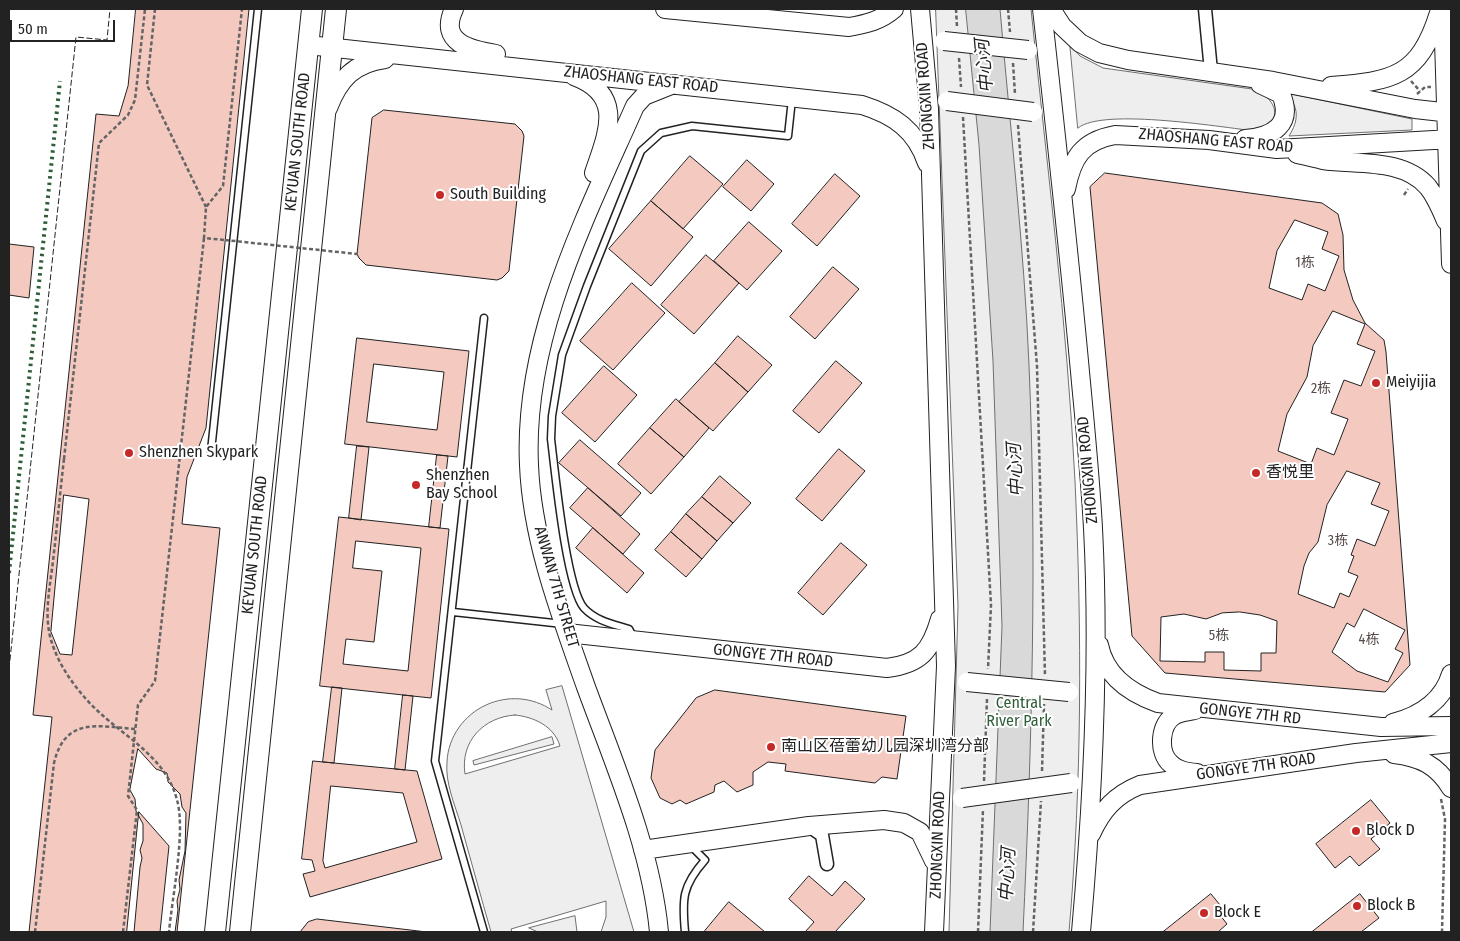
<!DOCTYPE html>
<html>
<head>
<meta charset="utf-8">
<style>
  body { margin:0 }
  #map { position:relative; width:1460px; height:941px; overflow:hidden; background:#fff; font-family:"Fira Sans Condensed",sans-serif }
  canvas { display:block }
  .frame { position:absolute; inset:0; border:10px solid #222; pointer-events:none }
  .scale { position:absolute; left:10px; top:20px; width:105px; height:22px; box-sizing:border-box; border:2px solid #222; border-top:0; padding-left:6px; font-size:15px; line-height:18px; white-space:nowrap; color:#222; -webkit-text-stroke:4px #fff; paint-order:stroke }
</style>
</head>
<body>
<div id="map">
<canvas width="1460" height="941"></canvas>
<div class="frame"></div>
<div class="scale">50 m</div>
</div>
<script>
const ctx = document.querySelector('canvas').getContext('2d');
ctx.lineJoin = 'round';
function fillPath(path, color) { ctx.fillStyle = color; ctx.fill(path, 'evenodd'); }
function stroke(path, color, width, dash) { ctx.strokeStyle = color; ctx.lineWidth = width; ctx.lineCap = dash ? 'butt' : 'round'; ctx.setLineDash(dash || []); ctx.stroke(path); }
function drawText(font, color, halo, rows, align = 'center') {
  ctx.font = font + ' "Fira Sans Condensed","Noto Sans SC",sans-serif'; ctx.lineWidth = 4; ctx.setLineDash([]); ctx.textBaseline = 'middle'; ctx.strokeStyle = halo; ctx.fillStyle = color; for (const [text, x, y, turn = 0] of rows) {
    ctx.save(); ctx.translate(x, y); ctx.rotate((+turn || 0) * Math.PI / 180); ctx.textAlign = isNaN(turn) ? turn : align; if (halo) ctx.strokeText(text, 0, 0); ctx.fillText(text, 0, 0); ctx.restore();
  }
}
const green = new Path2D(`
  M936,9H1031C1047,166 1067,323 1075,481C1082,632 1082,782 1069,932H949L958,606Z
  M1070,45L1080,56L1103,68L1259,90C1276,104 1282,115 1263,132C1226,128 1103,107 1078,128Z
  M1287,93L1412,119V130L1289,136C1299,120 1299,108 1287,93Z
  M562,686L634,932H601L606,917V901L511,929L512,932H491C481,897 471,861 461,825C455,805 445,783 447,762C448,737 464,715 486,705C508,695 532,697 552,710L546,690ZM515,715C534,717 554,726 560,746L465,774C460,741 484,717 515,715Z
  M552,737L554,744L474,765L473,761Z
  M575,916L577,932H538L529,928Z`);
const water = new Path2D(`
  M966,9H1000C1010,127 1024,246 1029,365C1037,555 1032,743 1023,932H990L1002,626L993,361L979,145Z`);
const building = new Path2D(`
  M136,9H249L206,428L187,477L182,524L220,528L177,932H29L52,717L33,715L96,114L119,116L128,86Z
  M384,110L515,124L522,131L524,136L509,271L502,278L497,280L366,265L359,258L357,254L372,118Z
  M690,156L723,184L683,229L651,201Z
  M747,160L774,184L751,211L723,187Z
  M1105,173L1322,203L1338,214L1343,235L1344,270L1353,300L1365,323L1384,340L1386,352L1410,665L1385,692L1165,673L1132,636L1090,187Z
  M835,174L860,196L817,246L792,224Z
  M651,201L693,237L651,286L609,249Z
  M1295,220L1328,232L1322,249L1339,256L1325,291L1308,284L1302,300L1269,288L1277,251Z
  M749,222L782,251L747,290L714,261Z
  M9,244L34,247L29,298L9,295Z
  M706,255L739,283L694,334L661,305Z
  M833,267L859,289L815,339L790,317Z
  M632,283L665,313L613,370L580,341Z
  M1333,311L1365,324L1357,344L1375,351L1361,386L1344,380L1331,413L1348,419L1334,455L1317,448L1311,464L1278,451L1287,414L1307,377L1313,346Z
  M738,336L772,365L748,392L715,363Z
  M357,338L469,351L457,457L345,444ZM374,364L444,372L437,430L367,422Z
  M836,361L862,383L819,433L793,411Z
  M715,363L748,392L713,431L679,402Z
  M604,366L637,395L595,442L562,413Z
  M676,399L709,428L684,457L650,428Z
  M650,428L684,457L651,494L618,464Z
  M580,440L641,493L621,516L559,463Z
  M357,446L369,447L361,520L349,518Z
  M839,449L865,471L822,521L796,499Z
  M437,455L448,456L440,528L429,527Z
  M1347,471L1380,483L1371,504L1389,511L1375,546L1357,539L1351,555L1354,556L1348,572L1358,576L1349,597L1340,593L1334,608L1298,594L1304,566L1309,553L1318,542L1327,505Z
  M720,476L751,503L733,523L702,497Z
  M588,488L640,534L623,554L570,508Z
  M64,495L89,499L72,655L60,654L51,632Z
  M702,497L733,523L717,541L686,514Z
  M686,514L717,541L702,559L671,532Z
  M339,517L449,529L431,698L320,686ZM356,541L421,548L408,671L343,664L346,639L374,642L382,571L353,568Z
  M593,528L644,573L627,593L576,548Z
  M671,532L702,559L686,577L655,550Z
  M841,543L867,565L823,615L798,593Z
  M1364,609L1405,630L1395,649L1403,653L1388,682L1357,671L1332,652L1347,623L1354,627Z
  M1240,612L1260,615L1277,621L1276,653H1261V671L1224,670V652H1205V662L1160,661L1161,617L1184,614L1206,619L1222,613Z
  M332,687L342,688L334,763L323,762Z
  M715,690L906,716L897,779L882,777L875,783L785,771L786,764L768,762L753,772V785L737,792L724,781L715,785L714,792L686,804L680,800L672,804L660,798L651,778L655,750L696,698Z
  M403,695L413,696L405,770L395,769Z
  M138,749L156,769L167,773L168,782L180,794L182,807L186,813L185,851L179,880L180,889L177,901L178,910L175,932H134L140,867L142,858L140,850L143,841V824L136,811L135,799L130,790Z
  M313,761L417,771L442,859L310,897L303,874L315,871L312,860L302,859ZM331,786L403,793L417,842L325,868L323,861Z
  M1371,800L1390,823L1371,839L1380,849L1359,866L1350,856L1335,868L1316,844Z
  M139,812L169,846L160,932H127Z
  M809,876L832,896L845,881L865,899L835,932H805L814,922L789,899Z
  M1211,894L1225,911L1220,915L1227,924L1218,932H1163Z
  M1360,894L1379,918L1361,932H1312Z
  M729,902L765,932H704Z
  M317,919L427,932H300L308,922Z`);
const path = new Path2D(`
  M155,9L147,85L206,207
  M956,9L957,27
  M1008,9L1010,32
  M959,58L961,87
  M1013,63L1015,94
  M1411,81L1420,91
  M1417,94L1425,87H1431
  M963,117L991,605L988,669
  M1018,125L1037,366L1045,676
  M1404,195L1408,189
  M224,240L204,238L206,207L223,186L242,9
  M64,459L99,143L128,115L135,100L145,9
  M1042,771L1044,704
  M984,781L987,699
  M1441,799L1445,819L1442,932
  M35,932L54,763C65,717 97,726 135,729
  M123,932L137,810L128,796L138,705L155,681L204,238
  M978,932L983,809
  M1033,932L1041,801`);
const lane = new Path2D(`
  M211,451L258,9
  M453,612L563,624
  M634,638L629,629C613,624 596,621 584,608C566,587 555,471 551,439L552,416L562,355L587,286L641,151L661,133L692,126L788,136L792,99
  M484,932L435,761L484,318
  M685,932C682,899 682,886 705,860L691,846`);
const street = new Path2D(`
  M1205,9L1211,71
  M809,826L822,835L827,864`);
const secondary = new Path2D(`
  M454,9C438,43 471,50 496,54
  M665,9L849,27C866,24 880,21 894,9
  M920,9L929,109L946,666L934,932
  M1042,9C1055,126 1068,243 1079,361C1084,416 1090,472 1093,528C1100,662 1093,798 1081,932
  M1051,9L1062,26L1080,43L1099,53L1128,60L1273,81L1415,109L1451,113
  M1443,9L1451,264
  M308,45L862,105C894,115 916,130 927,163
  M574,76C626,95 607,134 594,173
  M1331,86C1393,81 1419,77 1439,13
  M328,108C339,79 354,63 385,59
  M1245,139C1272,137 1294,125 1281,94L1260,84
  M1297,154C1306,156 1315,158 1323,160C1357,165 1403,158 1428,187C1436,197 1441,209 1446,221
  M1066,189C1072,158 1082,141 1115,135L1209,140L1277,149L1451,139
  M567,633L887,668C920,664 931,651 940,619
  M1099,645C1105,676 1130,693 1158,703L1381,727L1451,726
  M1195,710C1189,711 1181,712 1175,715C1160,723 1157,752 1171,764C1178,771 1187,772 1197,773
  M1393,723C1419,716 1443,701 1451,674
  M1394,754C1420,757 1437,765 1451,788
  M1091,834C1102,810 1115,795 1140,785L1356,753L1451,743
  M643,850L809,826L884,820L904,823L920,832L934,861
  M659,932C651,848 615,766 586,687C561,616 532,541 529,465C523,338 585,219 635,106L644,96L674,84`);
const primary = new Path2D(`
  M215,932L312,9
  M240,932L336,9`);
const pathBridge = new Path2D(`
  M225,240L357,254
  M64,459C60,493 57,527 53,561C50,588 43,617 52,643C60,669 81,696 101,714C130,740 167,760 177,800C186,831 172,898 169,932`);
const secondaryBridge = new Path2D(`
  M944,41L1028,50
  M947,101L1033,112
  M967,682L1069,692
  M962,798L1071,783`);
const hedge = new Path2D(`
  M9,573L60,81`);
const fence = new Path2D(`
  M9,669L76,37L107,40L110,9`);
const markers = [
  [440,195,5,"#c62828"],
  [1376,383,5,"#c62828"],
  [129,453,5,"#c62828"],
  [1256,473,5,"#c62828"],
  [416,485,5,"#c62828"],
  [771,747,5,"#c62828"],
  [1356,831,5,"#c62828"],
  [1357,906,5,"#c62828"],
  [1204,913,5,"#c62828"]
];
const numberNames = [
  ["1栋",1305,263],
  ["2栋",1321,389],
  ["3栋",1338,541],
  ["5栋",1219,636],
  ["4栋",1369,640]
];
const streetNames = [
  ["ZHAOSHANG EAST ROAD",641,80,6],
  ["ZHONGXIN ROAD",926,96,-94],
  ["ZHAOSHANG EAST ROAD",1216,141,5],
  ["KEYUAN SOUTH ROAD",298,142,-84],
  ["ZHONGXIN ROAD",1088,470,-95],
  ["KEYUAN SOUTH ROAD",255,545,-84],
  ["ANWAN 7TH STREET",556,587,74],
  ["GONGYE 7TH ROAD",773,656,6],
  ["GONGYE 7TH RD",1250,714,6],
  ["GONGYE 7TH ROAD",1256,767,-8],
  ["ZHONGXIN ROAD",938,845,-88]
];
const poiNames = [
  ["South Building",450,195],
  ["Meiyijia",1386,383],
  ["Shenzhen Skypark",139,453],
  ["香悦里",1266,473],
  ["Shenzhen",426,476],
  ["Bay School",426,494],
  ["南山区蓓蕾幼儿园深圳湾分部",781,747],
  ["Block D",1366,831],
  ["Block B",1367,906],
  ["Block E",1214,913]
];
const parkNames = [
  ["Central",1019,704],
  ["River Park",1019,722]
];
const waterNames = [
  ["中心河",985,66,-95],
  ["中心河",1016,470,-93],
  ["中心河",1008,875,-87]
];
fillPath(green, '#eee');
stroke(green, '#6f6f6f', 1);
fillPath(water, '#d9d9d9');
stroke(water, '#6f6f6f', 1);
fillPath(building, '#f3c9c0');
stroke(building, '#222', 1);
stroke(lane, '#222', 9);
stroke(street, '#222', 15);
stroke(secondary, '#222', 20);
stroke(primary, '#222', 22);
stroke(path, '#646464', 2.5, [4, 2.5]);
stroke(lane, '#fff', 6);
stroke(street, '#fff', 12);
stroke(secondary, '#fff', 18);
stroke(primary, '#fff', 20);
stroke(secondaryBridge, '#222', 20, []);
stroke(pathBridge, '#646464', 2.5, [4, 2.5]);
stroke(secondaryBridge, '#fff', 18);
stroke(hedge, '#2f5e38', 4, [2.5, 4]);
stroke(fence, '#222', 1, [6, 2.5]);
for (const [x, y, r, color] of markers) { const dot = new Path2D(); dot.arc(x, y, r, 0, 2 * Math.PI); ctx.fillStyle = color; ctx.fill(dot); stroke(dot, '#fff', 2); }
drawText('14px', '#564c4a', null, numberNames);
drawText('16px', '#222', '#fff', streetNames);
drawText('16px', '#222', '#fff', poiNames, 'left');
drawText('16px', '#2f5e38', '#fff', parkNames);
drawText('italic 18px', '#222', '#fff', waterNames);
</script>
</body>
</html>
